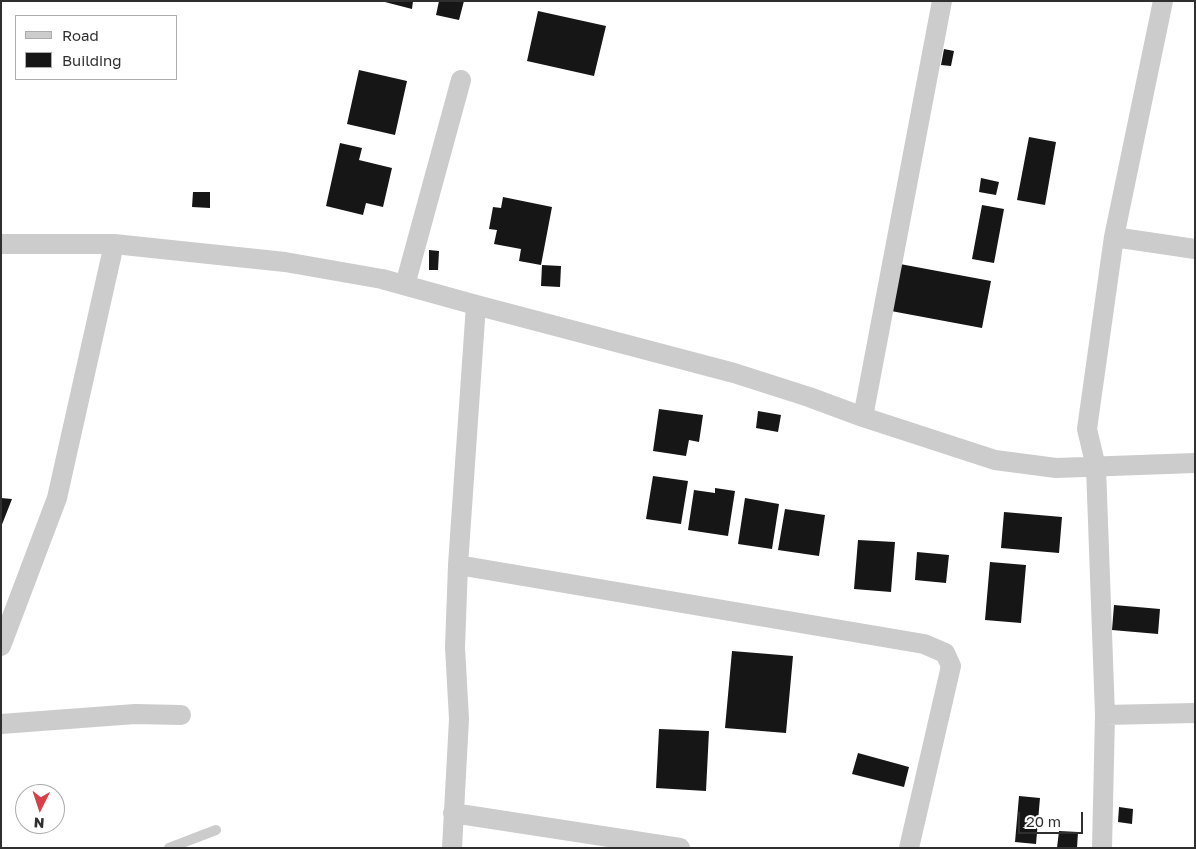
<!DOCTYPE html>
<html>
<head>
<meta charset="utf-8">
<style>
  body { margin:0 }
  #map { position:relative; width:1196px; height:849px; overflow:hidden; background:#fff; font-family:"Golos Text",sans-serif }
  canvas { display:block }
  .frame { position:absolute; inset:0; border:2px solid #2f2f2f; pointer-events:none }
  .legend { position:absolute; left:15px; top:15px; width:162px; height:65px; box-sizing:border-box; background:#fff; border:1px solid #acacac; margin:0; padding:6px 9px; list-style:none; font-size:15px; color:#2f2f2f }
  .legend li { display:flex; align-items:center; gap:10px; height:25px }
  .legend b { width:25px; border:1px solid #acacac }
  .north { position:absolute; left:15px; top:784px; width:50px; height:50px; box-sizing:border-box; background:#fff; border:1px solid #acacac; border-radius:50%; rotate:184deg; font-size:14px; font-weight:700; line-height:20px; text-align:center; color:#2f2f2f }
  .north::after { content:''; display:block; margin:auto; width:18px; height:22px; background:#d74048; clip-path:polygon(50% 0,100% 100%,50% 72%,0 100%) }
  .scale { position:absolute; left:1018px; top:812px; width:65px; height:22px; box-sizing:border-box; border:2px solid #2f2f2f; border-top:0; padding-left:6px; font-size:15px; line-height:18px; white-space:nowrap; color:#2f2f2f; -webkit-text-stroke:4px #fff; paint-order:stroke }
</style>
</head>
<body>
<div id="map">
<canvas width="1196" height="849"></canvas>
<div class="frame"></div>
<ul class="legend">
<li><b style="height:6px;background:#ccc"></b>Road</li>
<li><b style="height:14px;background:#161616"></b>Building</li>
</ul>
<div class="north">N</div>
<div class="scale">20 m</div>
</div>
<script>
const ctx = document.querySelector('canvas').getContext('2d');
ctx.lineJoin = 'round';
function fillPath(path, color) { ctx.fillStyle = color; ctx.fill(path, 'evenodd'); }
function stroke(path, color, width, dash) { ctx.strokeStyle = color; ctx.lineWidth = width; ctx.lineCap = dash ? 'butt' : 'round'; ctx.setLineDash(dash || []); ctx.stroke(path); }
const building = new Path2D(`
  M381,1H413L412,9Z
  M439,1H464L459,20L436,15Z
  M538,11L606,26L594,76L527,61Z
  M944,49L954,51L951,66L941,65Z
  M359,70L407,81L395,135L347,124Z
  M1029,137L1056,142L1045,205L1017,200Z
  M340,143L362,148L359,160L392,168L383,207L366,203L363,215L326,206Z
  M981,178L999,182L996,195L979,192Z
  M193,192H210V208L192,207Z
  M503,197L552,207L541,265L519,261L521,249L494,244L497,230L489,229L493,207L501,208Z
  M982,205L1004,209L994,263L972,259Z
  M429,250L439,251L438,270H429Z
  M900,264L991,281L982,328L891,311Z
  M542,265L561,266L560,287L541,286Z
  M659,409L703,415L699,442L689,440L686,456L653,451Z
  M758,411L781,415L778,432L756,428Z
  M653,476L688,481L681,524L646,519Z
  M715,488L735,491L728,536L688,530L694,490L715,493Z
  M1,498L12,499L1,527Z
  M745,498L779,504L772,549L738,544Z
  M785,509L825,515L819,556L778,550Z
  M1004,512L1062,517L1059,553L1001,548Z
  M858,540L895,542L891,592L854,589Z
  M917,552L949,555L946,583L915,580Z
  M990,562L1026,565L1021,623L985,620Z
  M1114,605L1160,609L1158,634L1112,630Z
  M732,651L793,656L786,733L725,728Z
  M659,729L709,731L706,791L656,788Z
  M858,753L909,767L904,787L852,774Z
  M1019,796L1040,798L1036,844L1015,842Z
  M1119,807L1133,809L1132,824L1118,822Z
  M1059,831L1078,832L1077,848H1057Z`);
const service = new Path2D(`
  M169,848L216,830`);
const minor = new Path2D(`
  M1114,237L1195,249
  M1,244H114L285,262L382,279L476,305L734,373L809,397L863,417L995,460L1056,468L1195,463
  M405,285L461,80
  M863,417L942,1
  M458,565L924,644L945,653L951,666L909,848
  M1,646L57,498L114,244
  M1105,715L1195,713
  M1,724L135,714L181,715
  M453,813L680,848
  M452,848L459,719L455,647L458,565L476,305
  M1102,848L1105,715L1096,467L1087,429L1114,237L1163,1`);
fillPath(building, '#161616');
stroke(service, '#ccc', 10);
stroke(minor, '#ccc', 20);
</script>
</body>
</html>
